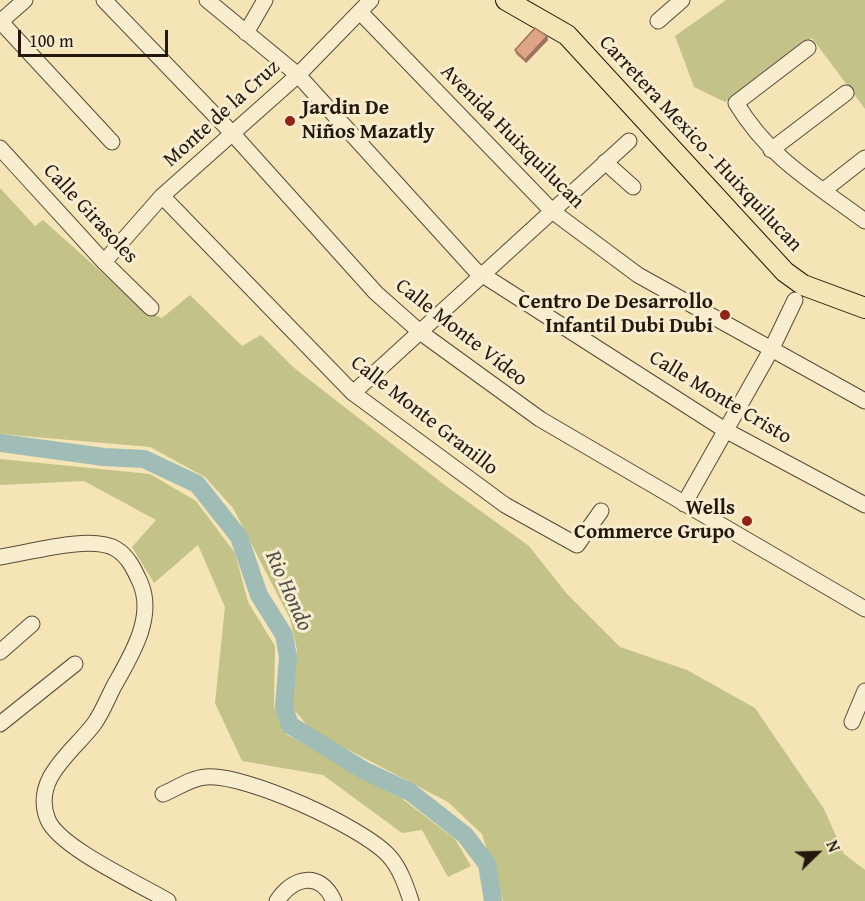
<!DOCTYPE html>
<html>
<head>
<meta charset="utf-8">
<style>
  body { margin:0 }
  #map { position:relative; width:865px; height:901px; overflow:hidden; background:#f5e4b5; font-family:"Gentium Book Plus",serif }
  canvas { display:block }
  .north { position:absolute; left:787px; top:823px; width:60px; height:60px; -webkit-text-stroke:4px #f8edcf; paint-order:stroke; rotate:67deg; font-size:16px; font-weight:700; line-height:24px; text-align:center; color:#24180e }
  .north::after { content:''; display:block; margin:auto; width:21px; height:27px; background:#24180e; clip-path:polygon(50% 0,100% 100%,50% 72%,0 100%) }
  .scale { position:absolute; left:18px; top:30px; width:150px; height:27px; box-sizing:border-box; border:3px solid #24180e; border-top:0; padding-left:8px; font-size:18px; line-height:21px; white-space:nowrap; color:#24180e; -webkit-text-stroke:4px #f8edcf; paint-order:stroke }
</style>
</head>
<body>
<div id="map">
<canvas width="865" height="901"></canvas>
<div class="north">N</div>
<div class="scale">100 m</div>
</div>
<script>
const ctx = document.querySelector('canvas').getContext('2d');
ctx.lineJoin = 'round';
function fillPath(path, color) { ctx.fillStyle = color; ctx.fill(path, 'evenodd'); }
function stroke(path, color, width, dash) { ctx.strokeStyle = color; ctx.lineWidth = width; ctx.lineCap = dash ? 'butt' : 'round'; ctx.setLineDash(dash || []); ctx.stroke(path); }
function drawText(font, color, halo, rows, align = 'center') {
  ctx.font = font + ' "Gentium Book Plus",serif'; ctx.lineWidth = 6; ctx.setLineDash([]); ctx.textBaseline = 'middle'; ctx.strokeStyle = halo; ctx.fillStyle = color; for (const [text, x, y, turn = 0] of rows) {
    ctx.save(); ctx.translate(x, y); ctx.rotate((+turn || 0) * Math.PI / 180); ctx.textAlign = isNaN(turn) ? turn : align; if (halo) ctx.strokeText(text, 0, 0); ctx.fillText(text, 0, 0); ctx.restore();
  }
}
const green = new Path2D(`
  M726,0H865V109L812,38L725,102L694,87L675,36Z
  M0,188L35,226L43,220L145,311L162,318L190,295L242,346L261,335L293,367L446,486L529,546L567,594L620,647L687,670L755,708L824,809L844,854L865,870V901H503L482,834L448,802L311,730L291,706L297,650L290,619L233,508L205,477L150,447L0,434Z
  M0,459L150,474L196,501L235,553L248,602L275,646L274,706L286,734L401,798L455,839L471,866L448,877L422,830L402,833L323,775L242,761L215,703L225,607L198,545L154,583L132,547L156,520L84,481L0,485Z`);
const river = new Path2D(`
  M0,443L104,457L144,459L197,484L239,537L259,595L284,635L288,657L284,707L290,725L365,771L410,792L465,835L487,864L493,901`);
const minor = new Path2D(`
  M104,0L232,133L376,293L420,332L540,419L865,609
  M207,0L298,75L475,270L725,430L865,505
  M360,12L552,211L638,275L865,401
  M0,21L112,142
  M658,21L682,0
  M0,22L25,0
  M246,33L265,0
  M808,48L736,103C770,159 814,183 865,221
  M0,148L104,262L151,308
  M771,150L846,93
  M605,162L633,187
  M824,190L865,158
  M162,196L353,393L505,505L577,545L601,511
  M104,262L162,196L298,75L371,0
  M353,393L629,141
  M684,504L771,350L795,300
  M0,557C29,553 91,534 116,549C128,556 134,569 140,582C156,618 130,657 113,688C107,700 102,713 94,724C73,752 31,779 48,820C60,848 140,884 168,901
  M0,652L32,624
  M852,722L865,691
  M0,724L75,664
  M163,794C177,788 191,778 206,777C244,773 363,827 389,856C400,868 406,886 411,901
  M277,901C293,877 320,870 334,901`);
const major = new Path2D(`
  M506,0L567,35L785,272L803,285L865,308`);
const wall = new Path2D(`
  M547,36L548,40L526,63L516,54L515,50Z`);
const shadedWall = new Path2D(`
  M547,36L548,40L526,63L525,60Z`);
const building = new Path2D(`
  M535,28L547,36L525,60L515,50Z`);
const markers = [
  [290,121,6,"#8f2418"],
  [725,315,6,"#8f2418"],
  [747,521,6,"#8f2418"]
];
const poiNames = [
  ["Jardin De",302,109,"left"],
  ["Niños Mazatly",302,133,"left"],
  ["Centro De Desarrollo",713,303],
  ["Infantil Dubi Dubi",713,327],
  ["Wells",735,509],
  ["Commerce Grupo",735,533]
];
const streetNames = [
  ["Monte de la Cruz",222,114,-42],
  ["Avenida Huixquilucan",512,137,45],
  ["Carretera Mexico - Huixquilucan",700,144,47],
  ["Calle Girasoles",90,214,47],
  ["Calle Monte Vídeo",461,333,38],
  ["Calle Monte Cristo",720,398,31],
  ["Calle Monte Granillo",424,416,38]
];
const waterNames = [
  ["Rio Hondo",288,591,66]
];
fillPath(green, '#c3c288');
stroke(river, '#a0bcb7', 18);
stroke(minor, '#584b38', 17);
stroke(major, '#24180e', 22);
stroke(minor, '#f8edcf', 15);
stroke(major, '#f5e4b5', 20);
fillPath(wall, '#c08c73');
fillPath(shadedWall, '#9c725e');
fillPath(building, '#dfa386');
stroke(building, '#9c725e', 1.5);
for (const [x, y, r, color] of markers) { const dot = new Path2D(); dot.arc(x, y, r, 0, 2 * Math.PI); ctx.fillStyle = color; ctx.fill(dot); stroke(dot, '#f8edcf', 2); }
drawText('bold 21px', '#24180e', '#f8edcf', poiNames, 'right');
drawText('21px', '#24180e', '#f8edcf', streetNames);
drawText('italic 22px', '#4f5149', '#f8edcf', waterNames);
</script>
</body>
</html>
